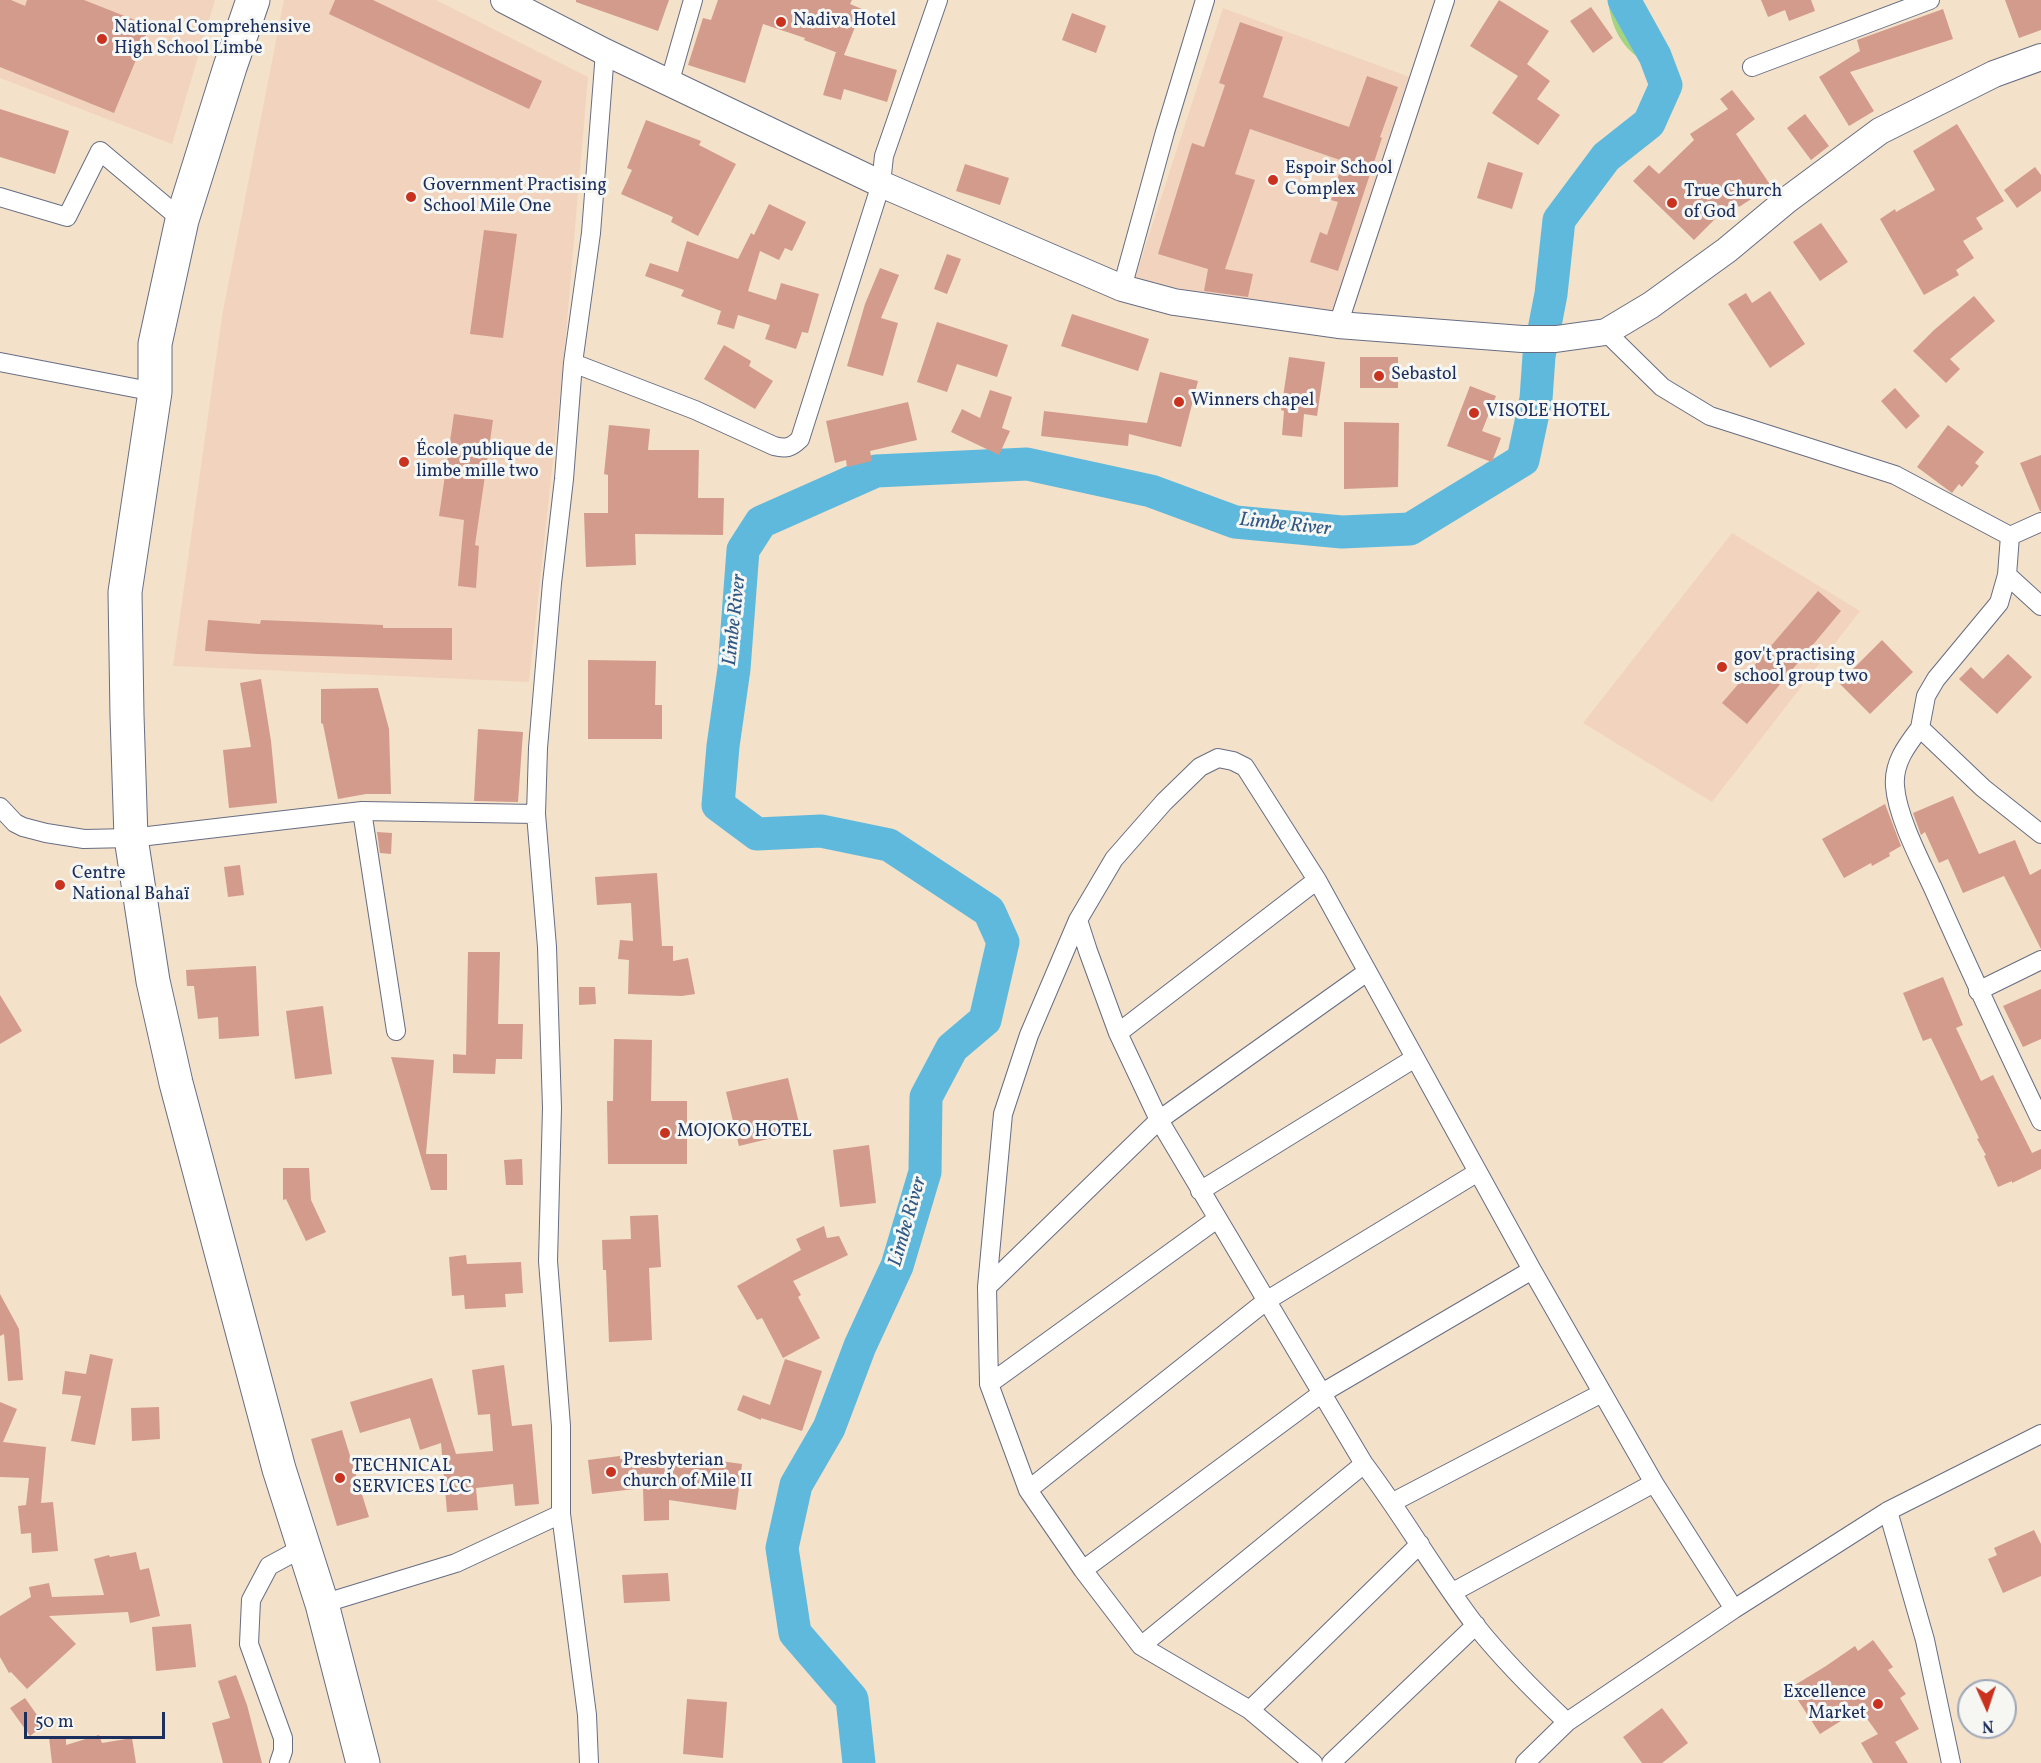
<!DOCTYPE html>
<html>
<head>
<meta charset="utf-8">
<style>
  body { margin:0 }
  #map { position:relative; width:2041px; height:1763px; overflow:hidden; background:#f3e1c9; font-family:Vollkorn,serif }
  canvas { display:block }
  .north { position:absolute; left:1957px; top:1679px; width:60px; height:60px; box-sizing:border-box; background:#f6f6f2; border:2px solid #9ea6b7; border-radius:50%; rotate:177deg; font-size:16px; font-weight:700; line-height:24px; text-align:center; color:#1b2f5e }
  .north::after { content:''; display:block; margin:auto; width:21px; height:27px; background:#c8321e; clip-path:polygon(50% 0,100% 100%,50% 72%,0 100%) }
  .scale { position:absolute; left:24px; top:1712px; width:141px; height:27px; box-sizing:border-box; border:3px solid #1b2f5e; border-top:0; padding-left:8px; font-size:18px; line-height:21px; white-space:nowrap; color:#1b2f5e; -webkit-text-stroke:4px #f6f6f2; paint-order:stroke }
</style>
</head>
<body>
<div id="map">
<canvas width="2041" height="1763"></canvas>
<div class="north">N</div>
<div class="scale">50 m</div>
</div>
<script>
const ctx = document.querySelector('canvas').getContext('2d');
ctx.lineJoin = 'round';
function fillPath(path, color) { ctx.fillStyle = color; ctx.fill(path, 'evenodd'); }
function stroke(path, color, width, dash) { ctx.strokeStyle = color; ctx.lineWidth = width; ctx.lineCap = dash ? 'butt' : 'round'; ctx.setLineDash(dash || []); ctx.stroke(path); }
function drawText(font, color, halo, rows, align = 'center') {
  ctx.font = font + ' Vollkorn,serif'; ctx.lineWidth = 6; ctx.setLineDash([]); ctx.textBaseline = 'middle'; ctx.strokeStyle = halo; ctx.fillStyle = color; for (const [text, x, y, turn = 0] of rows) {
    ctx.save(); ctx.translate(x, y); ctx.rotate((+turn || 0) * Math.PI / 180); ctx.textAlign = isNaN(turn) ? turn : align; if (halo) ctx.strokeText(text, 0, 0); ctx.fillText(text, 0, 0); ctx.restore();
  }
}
const built = new Path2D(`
  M0,0H215L172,144L0,78Z
  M284,0H436L588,77L563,368L529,682L173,666L222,316Z
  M1223,8L1415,79L1333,314L1134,281Z
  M1732,533L1860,611L1712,802L1583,723Z`);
const green = new Path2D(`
  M1608,0H1642V15L1645,18V23L1660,42L1661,53L1647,62C1622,51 1611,26 1608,0Z`);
const river = new Path2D(`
  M859,1763L852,1699L795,1633L782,1548L796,1485L829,1428L860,1346L897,1266L925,1172L926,1097L952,1048L985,1020L1003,942L989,911L889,845L821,831L757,834L718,805L723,746L734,669L743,550L761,522L876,471L1027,464L1151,491L1235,522L1342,532L1410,529L1523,460L1536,399L1539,356L1551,294L1559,220L1606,157L1649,123L1666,85L1655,56L1624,0`);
const building = new Path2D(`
  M0,0H11L25,6L27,0H84L150,26L114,113L0,67Z
  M335,0H373L542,81L529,109L329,14Z
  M576,0H669L658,31L576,2Z
  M718,0H852L850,4L862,9L844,55L897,70L887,102L844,89L841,100L823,95L836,52L838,53L804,40L805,38L763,24L745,83L688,65L703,18L711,20Z
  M1499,0L1549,31L1527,64L1550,81L1537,99L1560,115L1538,145L1492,113L1518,76L1470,46Z
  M1761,0H1811L1815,11L1789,21L1785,10L1768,17Z
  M2005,0H2041V30L2019,38Z
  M1591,7L1613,38L1593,53L1570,21Z
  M1943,9L1953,39L1850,72L1874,111L1849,126L1819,77L1860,51L1857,40Z
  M1072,13L1106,26L1096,53L1062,40Z
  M1240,22L1283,37L1263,97L1349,127L1367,76L1398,87L1380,137L1382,138L1338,271L1310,262L1320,232L1327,235L1338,202L1331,200L1343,161L1250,129L1235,174L1255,180L1225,269L1253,274L1248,297L1204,291L1208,269L1158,254L1192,143L1204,147L1225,85L1219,83Z
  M1732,90L1755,119L1736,134L1771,186L1739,207L1734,200L1694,240L1633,181L1649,165L1659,174L1694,140L1690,134L1728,109L1720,99Z
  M0,109L69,131L55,174L0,157Z
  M1805,114L1829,146L1811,160L1787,128Z
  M646,120L701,141L699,145L736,164L698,236L671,222L673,217L621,194L632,170L627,168Z
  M1957,124L2004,201L1976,218L1983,229L1963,241L1974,258L1956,270L1959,275L1924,295L1880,219L1895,209L1896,212L1935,190L1913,151Z
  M1488,162L1523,173L1512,209L1477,198Z
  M965,164L1009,178L1000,205L956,191Z
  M2035,167L2041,175V191L2017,208L2004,190Z
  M769,204L806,222L792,251L785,248L779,260L760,251L748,291L776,300L781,283L819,294L808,333L802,332L796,349L765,339L770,325L738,315L734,329L717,324L721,311L681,296L684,290L645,276L650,263L678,272L687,241L738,259L751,233L754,235Z
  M1821,223L1848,262L1820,281L1793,242Z
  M484,230L517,234L503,338L470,334Z
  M947,254L961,259L947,294L934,289Z
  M880,268L899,275L881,318L898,323L883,376L847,366L865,304Z
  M1770,291L1805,344L1770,368L1728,304L1746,293L1752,303Z
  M1974,296L1995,321L1950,359L1960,369L1946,383L1913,351L1934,330Z
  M1072,314L1149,339L1138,371L1061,346Z
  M937,322L1008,345L997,377L957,364L947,392L917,382Z
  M724,345L751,361L749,366L773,381L755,409L704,379Z
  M1289,357L1325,362L1317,416L1304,414L1302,437L1282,435L1284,411L1281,410Z
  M1360,357H1398V388H1360Z
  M1160,372L1198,381L1181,447L1129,434L1128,446L1041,436L1044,411L1147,423Z
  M1470,386L1496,396L1482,431L1501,438L1492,462L1447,446Z
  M1895,388L1920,416L1906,429L1881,401Z
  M990,390L1012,397L1002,428L1010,431L999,455L951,432L962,409L980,418Z
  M908,402L917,440L870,451L872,461L847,467L846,460L835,463L826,421Z
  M454,414L493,420L475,545L479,546L476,588L458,586L464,520L439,516Z
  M1344,422L1399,423L1398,487L1344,489Z
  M609,425L650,429L648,450H699L698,498H724L723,535L635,534L636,565L586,567L584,513H608V475L604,474Z
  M1948,425L1984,452L1975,463L1979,466L1962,487L1959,484L1952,493L1917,467Z
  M2041,455V511H2040L2020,463Z
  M1818,591L1841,611L1747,724L1722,703Z
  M208,620L260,624L261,620L383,625V628H452V660L257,654L205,651Z
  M1882,640L1913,672L1870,714L1839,683Z
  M2008,654L2032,677L1997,714L1959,679L1971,667L1983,679Z
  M588,660L656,661L655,705H662V739H588Z
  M261,679L271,741L277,803L229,808L223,750L251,747L240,683Z
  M378,688L389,729L391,794H366L338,799L323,724L321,723V689Z
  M478,729L523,732L518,802L474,801Z
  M1953,796L1979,854L2015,840L2030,875L2041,869V949L2004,876L1963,893L1948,859L1939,863L1925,832L1921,835L1913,813Z
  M1885,804L1901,846L1889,853L1890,856L1872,866L1871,863L1844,878L1822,839Z
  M377,832L392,833L391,854L380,853Z
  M240,865L244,895L228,897L224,867Z
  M657,873L662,946H673V961L688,958L695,994L682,996L628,994L629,960L618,959L620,940L633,941L631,903L597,905L595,877Z
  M468,952H500L498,1024H523L522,1059H496L495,1074L453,1073V1054L466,1055Z
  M256,966L259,1036L219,1039L218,1017L198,1019L194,986H187L186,970Z
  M1943,977L1963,1025L1956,1028L1981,1081L1993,1075L2032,1153L2041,1149V1169L2012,1183V1181L1998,1187L1984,1156L1986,1155L1977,1139L1979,1138L1931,1038L1923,1041L1903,993Z
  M579,987H595L596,1004L579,1005Z
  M2041,989V1039L2023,1047L2003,1006Z
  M0,995L22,1031L0,1044Z
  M323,1006L332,1074L295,1079L286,1011Z
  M614,1039L652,1040L651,1101H687V1164H608L607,1101H613Z
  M391,1057L434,1060L426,1154H447V1190H431Z
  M788,1078L801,1131L739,1146L726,1092Z
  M869,1145L876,1203L840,1207L833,1150Z
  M522,1159L523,1185H506L504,1160Z
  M283,1168H309L311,1200L326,1232L306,1241L286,1199L283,1200Z
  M658,1215L661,1267L649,1268L652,1340L609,1342L606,1270H603L602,1240L631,1239L630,1216Z
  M824,1226L827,1238L839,1236L848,1255L793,1281L801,1295L798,1297L820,1338L783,1358L762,1318L757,1320L737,1286L801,1250L796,1239Z
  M466,1255L467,1264L521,1262L523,1293L505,1294L506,1307L465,1309L464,1295L452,1296L449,1257Z
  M0,1294L19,1329L23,1380L8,1381L4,1334L0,1336Z
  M90,1354L113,1359L95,1445L71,1441L81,1396L62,1394L65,1371L86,1374Z
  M785,1359L822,1371L802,1431L761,1418V1420L737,1410L743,1395L770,1405Z
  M504,1365L512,1426L532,1424L539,1504L515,1506L513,1484L476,1488L478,1510L447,1512L441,1443L420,1450L410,1418L360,1433L350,1402L432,1378L456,1454L493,1451L490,1414L478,1415L472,1370Z
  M0,1402L17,1409L3,1442L46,1447L41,1503L53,1502L58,1551L32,1553L31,1533L21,1534L18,1506L26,1505L29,1478L0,1477Z
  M159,1407L160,1439L132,1441L131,1408Z
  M342,1430L369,1517L337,1526L311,1439Z
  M620,1456V1459L692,1457L742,1464L736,1510L669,1500V1520L644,1521L643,1488L592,1494L588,1460Z
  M2034,1530L2041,1544V1576L2003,1593L1988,1559L1997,1555L1994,1548Z
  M136,1552L140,1570L149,1568L160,1616L130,1623L128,1612L49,1616L76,1644L27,1689L11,1672L9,1673L0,1657V1616L31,1597L29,1587L49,1583L52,1597L104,1595L94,1559L109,1555L110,1557Z
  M668,1573L670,1601L624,1603L622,1575Z
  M191,1624L196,1667L156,1671L152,1627Z
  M1873,1640L1893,1667L1888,1670L1906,1694L1900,1698L1919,1729L1895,1742L1908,1763H1873L1861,1743L1878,1734L1860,1709L1820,1734L1790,1688L1826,1666L1855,1646L1858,1651Z
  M236,1675L247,1705L262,1763H223L212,1723L230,1718L218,1681Z
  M25,1698L44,1725L30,1736L10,1708Z
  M687,1699L727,1702L723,1758L683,1754Z
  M1662,1708L1688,1743L1662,1763H1642L1623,1737Z
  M99,1735L102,1743L132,1738L136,1763H52L49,1737L66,1738V1745Z`);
const street = new Path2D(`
  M1752,67L1930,0
  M669,84L693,0
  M0,197L67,217L100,151L182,220
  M1122,288L1165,132L1205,0
  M1338,325L1445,0
  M1606,332L1662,387L1710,416L1895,475L2010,536L2007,575L1999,603L1936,679L1926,696L1920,728L1983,788L2041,834
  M0,362L155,392
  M573,363L695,410L774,446C786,449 791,448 800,439L881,184L884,156L938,0
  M2010,536L2041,522
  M2007,575L2041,606
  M1920,728C1907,745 1893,763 1895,786C1897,816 1920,860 1933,888C1968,967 2004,1044 2041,1121
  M0,807L15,823L23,827L46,833L84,839L131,838L362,811L536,814
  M362,811L396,1031
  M1078,920L1088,951L1118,1033L1159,1120L1364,1464C1404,1517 1436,1574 1476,1626C1504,1661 1535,1692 1567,1722
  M1978,991L2041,960
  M1118,1033L1317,880
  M1200,1191L1415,1058
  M987,1287L1159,1120L1367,972
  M989,1384L1217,1219
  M1028,1490L1266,1301L1478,1172
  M1393,1502L1602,1393
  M1888,1511L1925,1640L1951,1763
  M561,1514L587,1715L589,1763
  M1083,1570L1322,1393L1532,1270
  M1453,1592L1654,1483
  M322,1604L456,1563L561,1514V1426L548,1261L552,1108L547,947L536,814L538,748L552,583L564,479L573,363L591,233L605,52
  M1141,1646L1364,1464
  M1250,1710L1420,1544
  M279,1763L283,1751V1738L249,1644L251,1600L269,1566L304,1547
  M1313,1763L1250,1710L1141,1646L1083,1570L1028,1490L989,1384L987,1287L1003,1114L1029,1035L1078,920L1114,859L1164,802L1200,767L1218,758L1233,761L1245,767L1317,880L1532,1270L1654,1483L1734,1609
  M1331,1763L1476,1625
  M1525,1763L1567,1722L1734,1609L1888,1511L2041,1434`);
const secondary = new Path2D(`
  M504,0L605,52L881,184L1122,288L1174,302L1338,325L1522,339H1556L1606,332L1651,305L1727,250L1787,200L1880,131L1994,74L2041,57`);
const highway = new Path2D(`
  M253,0L230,67L182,220L155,344V392L125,592L127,715L131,838L153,981L176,1083L279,1469L322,1604L363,1763`);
const markers = [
  [781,22,6,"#c8321e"],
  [102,39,6,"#c8321e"],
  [1273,180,6,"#c8321e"],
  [411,197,6,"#c8321e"],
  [1672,203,6,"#c8321e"],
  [1379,376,6,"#c8321e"],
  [1179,402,6,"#c8321e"],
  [1474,413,6,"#c8321e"],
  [404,462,6,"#c8321e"],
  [1722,667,6,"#c8321e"],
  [60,885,6,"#c8321e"],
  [665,1133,6,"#c8321e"],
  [611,1472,6,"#c8321e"],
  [340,1478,6,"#c8321e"],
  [1878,1704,6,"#c8321e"]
];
const poiNames = [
  ["Nadiva Hotel",793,22],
  ["National Comprehensive",114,29],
  ["High School Limbe",114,50],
  ["Espoir School",1285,170],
  ["Complex",1285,191],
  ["Government Practising",423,187],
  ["School Mile One",423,208],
  ["True Church",1684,193],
  ["of God",1684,214],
  ["Sebastol",1391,376],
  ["Winners chapel",1191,402],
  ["VISOLE HOTEL",1486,413],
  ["École publique de",416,452],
  ["limbe mille two",416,473],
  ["gov't practising",1734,657],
  ["school group two",1734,678],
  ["Centre",72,875],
  ["National Bahaï",72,896],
  ["MOJOKO HOTEL",677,1133],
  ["Presbyterian",623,1462],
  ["church of Mile II",623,1483],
  ["TECHNICAL",352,1468],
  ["SERVICES LCC",352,1489],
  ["Excellence",1866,1694,"right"],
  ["Market",1866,1715,"right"]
];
const waterNames = [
  ["Limbe River",1285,526,6],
  ["Limbe River",736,620,-84],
  ["Limbe River",909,1222,-74]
];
fillPath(built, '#f2d4be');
fillPath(green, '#a3d483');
stroke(river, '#5fb9dd', 33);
fillPath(building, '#d39b8c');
stroke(street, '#676d83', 20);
stroke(secondary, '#676d83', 28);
stroke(highway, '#676d83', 35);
stroke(street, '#fff', 18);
stroke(secondary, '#fff', 26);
stroke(highway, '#fff', 33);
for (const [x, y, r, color] of markers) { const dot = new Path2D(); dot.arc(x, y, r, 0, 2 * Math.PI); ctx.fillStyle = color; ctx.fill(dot); stroke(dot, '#f6f6f2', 2); }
drawText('18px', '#1b2f5e', '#f6f6f2', poiNames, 'left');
drawText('italic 20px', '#2f5884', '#f6f6f2', waterNames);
</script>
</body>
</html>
